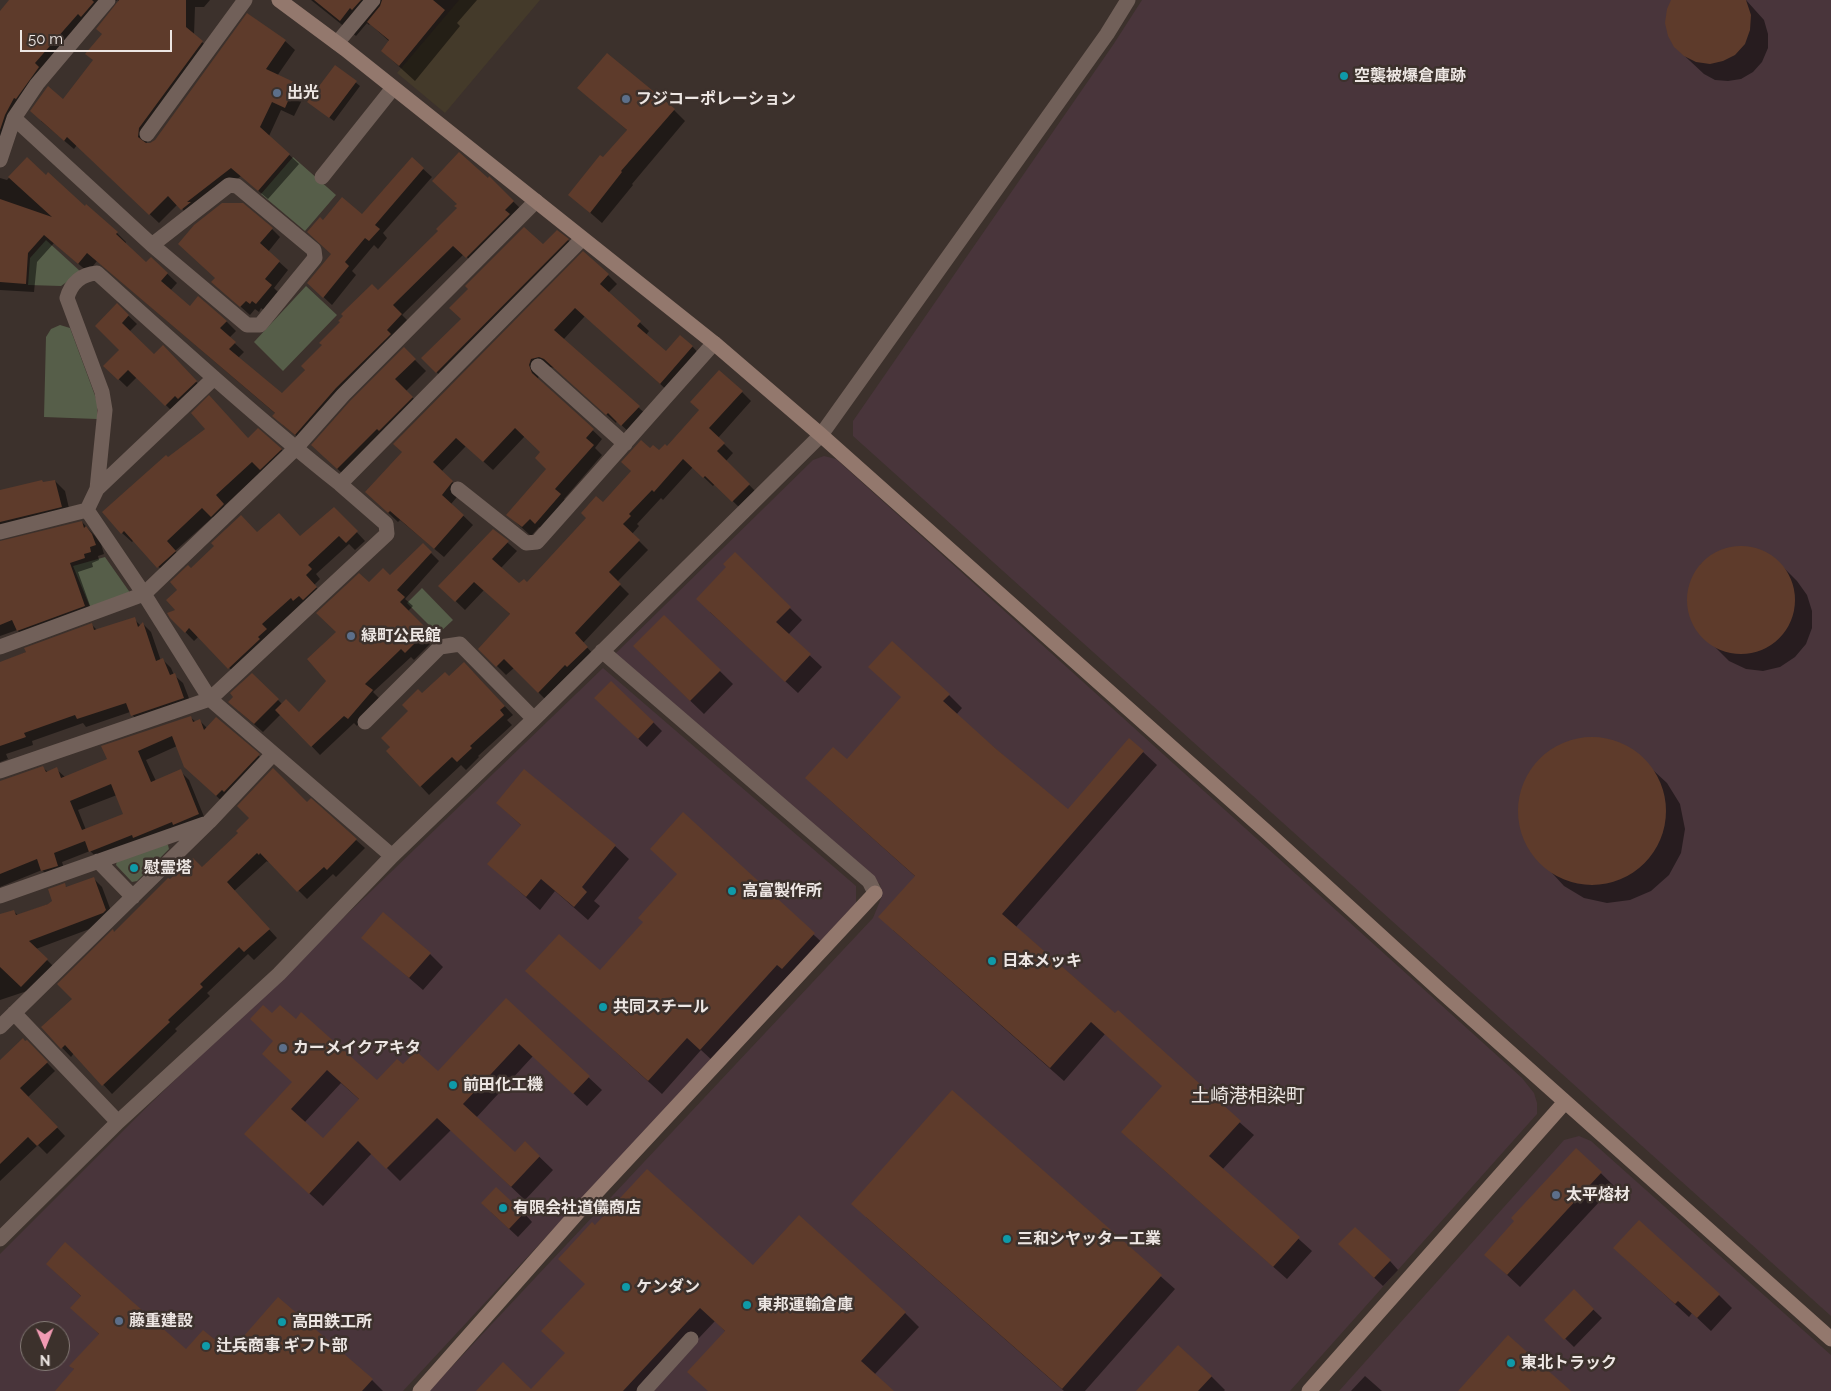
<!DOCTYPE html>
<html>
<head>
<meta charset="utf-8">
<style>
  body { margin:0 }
  #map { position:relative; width:1831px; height:1391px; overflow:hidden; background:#3c312c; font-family:Raleway,sans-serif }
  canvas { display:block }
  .north { position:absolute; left:20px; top:1321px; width:50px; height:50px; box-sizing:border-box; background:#3c312c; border:1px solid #837975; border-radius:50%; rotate:179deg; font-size:14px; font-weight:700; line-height:20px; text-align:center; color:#ede6e3 }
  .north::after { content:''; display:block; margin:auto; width:18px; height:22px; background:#f19ab3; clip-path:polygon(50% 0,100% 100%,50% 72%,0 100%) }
  .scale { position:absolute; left:20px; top:30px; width:152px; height:22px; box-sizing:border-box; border:2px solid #ede6e3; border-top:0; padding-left:6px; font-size:15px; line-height:18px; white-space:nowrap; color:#ede6e3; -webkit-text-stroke:4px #3c312c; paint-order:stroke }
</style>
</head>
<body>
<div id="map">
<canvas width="1831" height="1391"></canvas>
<div class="north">N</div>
<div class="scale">50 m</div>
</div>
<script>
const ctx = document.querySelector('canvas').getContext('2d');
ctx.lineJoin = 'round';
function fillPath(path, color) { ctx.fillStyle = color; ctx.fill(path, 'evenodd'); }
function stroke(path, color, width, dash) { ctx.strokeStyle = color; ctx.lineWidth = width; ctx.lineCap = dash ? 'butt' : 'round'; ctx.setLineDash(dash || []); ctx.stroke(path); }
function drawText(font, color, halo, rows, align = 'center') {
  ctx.font = font + ' Raleway,"Noto Sans JP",sans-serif'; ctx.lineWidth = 5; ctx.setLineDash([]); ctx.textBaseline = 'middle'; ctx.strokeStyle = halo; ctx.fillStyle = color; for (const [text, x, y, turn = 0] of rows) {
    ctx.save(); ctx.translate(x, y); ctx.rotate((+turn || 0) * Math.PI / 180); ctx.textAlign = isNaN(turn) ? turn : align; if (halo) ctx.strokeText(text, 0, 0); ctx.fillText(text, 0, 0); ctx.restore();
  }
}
const commercial = new Path2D(`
  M459,0H540L445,113L397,73Z`);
const industrial = new Path2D(`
  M1142,0H1831V1316L853,436V421L1113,45Z
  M824,456L836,459L1522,1078L1534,1093L1537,1103V1114L1290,1391H429L873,918L882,896L880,884L615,654L813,460Z
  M603,668L856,886V903L403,1391H0V1254L150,1104ZM30,1331H60V1361H30Z
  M1579,1136L1591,1141L1831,1355V1391H1339L1564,1140Z`);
const green = new Path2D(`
  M293,157L336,195L305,231L261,194Z
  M46,240L81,272L61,286L28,285L30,258Z
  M306,286L337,315L283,371L254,342Z
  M60,325L70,328L97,401V419L44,417L46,337L51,329Z
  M105,557L131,594L90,607L73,566Z
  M422,588L453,620L438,634L407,603Z
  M162,843L168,845L169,849L137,881L132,882L116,865L117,861Z`);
const shadow = new Path2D(`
  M11,0H210L204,7H195L194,35L212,51L148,138L146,145L155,141L248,14L285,41L295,50L277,76L296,84L305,94L294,116L281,110L269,136L299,164L268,199L241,176L198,210L191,219L178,204L159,223L77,145L74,149L41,121L63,101L94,61L103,34L118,2V0L110,3L88,22L0,149V14Z
  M311,0H477L457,23L460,26L415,81L382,51L390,42L370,24L369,25L367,23L356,36Z
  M1673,0H1746L1764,20L1768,34V48L1762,62L1753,72L1741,79L1728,81L1715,80L1704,74L1675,47Z
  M335,66L360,86L334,121L313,105Z
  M579,88L674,110L685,121L632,184L633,185L602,223L570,195L628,131Z
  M27,159L46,177L117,233L126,242L125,244L146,263L151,258L177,283L170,291L190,308L199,298L227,322L236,331L229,338L244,352L238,358L282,395L378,292L440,231L489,178L523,211L476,267L464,254L402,315L411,324L305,443L283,425L276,414L97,261L88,272L54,243L37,262L34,292L0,290V178L7,180Z
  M412,159L432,177L383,233L387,238L378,249L374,245L352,271L356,275L332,305L317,291L332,255L323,221L362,216Z
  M272,229L280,237L268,252L288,270L274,288L280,294L265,311L261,308L259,312L255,309L250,315L213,282Z
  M568,240L576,248L445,381L423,358L543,246Z
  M608,275L617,284L608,293L649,331L646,335L666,353L692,346L701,356L669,392L585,316L563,340L648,416L631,434L617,421L616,423L555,368L545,366L540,369L538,379L602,439L595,448L602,455L564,499L570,504L545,532L539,527L531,536L508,515L547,469L542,452L525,436L493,470L466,446L441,472L462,491L451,504L473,525L444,557L400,520L398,522L376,501Z
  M117,305L137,324L129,332L154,356L171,355L204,390L174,413L137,377L127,387L105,366L121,350Z
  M404,349L426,371L406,391L423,408L348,479L324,456Z
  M742,392L751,401L718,438L733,453L726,461L758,494L742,510L715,484L713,486L693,467L663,500L661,498L637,524L639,526L632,534L648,550L617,582L629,594L583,643L596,657L547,701L514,668L506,675L480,649L511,615L484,590L465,610L440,586L493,530L517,551L501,568L520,585L527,583L603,504L650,450L659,452L667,447Z
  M248,440L281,449L291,459L262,471L224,506L233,515L221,526L213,517L175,551L184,561L168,577L134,540L132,542L122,533L168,459Z
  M55,481L65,491L71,517L0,529V491Z
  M334,508L365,541L355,550L349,544L316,574L320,579L314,585L325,596L238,677L199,636L194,641L171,617L177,611L178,590L191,569L257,534L301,538Z
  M82,522L95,536L101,544L104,554L98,556L99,560L92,563L93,567L78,572L93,614L26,639L17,630L0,636V559Z
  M423,545L439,561L405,599L413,606L408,611L435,639L414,660L411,657L373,692L380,699L357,726L354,723L320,755L281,714L263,732L239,711L252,674L282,704L299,713L328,681L338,632L369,584L390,576Z
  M1748,547L1764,552L1778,562L1797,581L1807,595L1812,611V628L1806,644L1795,657L1780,667L1763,671L1746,669L1729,661L1698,630L1690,615L1688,597L1692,579L1701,564L1715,554L1731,548Z
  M735,554L802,620L788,635L822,667L798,693L710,612Z
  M664,616L733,684L704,714L648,660Z
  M134,619L141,626L143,624L151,632L161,661L163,660L171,668L174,675L183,683L192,706L140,724L130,712L86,727L83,723L32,741L33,745L6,754L8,759L0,762V663L92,625L98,631Z
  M473,672L513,715L507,720L512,725L478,756L479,757L466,770L461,765L429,795L388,751L409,711L422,695L449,677Z
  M949,695L962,708L956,715L1068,811L1143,752L1157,765L1016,927L1254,1135L1222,1170L1312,1251L1287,1279L1136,1145L1164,1086L1105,1034L1064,1081L893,930L916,877L820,791L847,761Z
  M605,707L653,722L662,731L647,747Z
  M190,717L196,722L200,721L207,728L216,718L268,764L226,805L195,776L177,746L146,760L156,781L180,771L189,780L207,824L100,860L90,851L62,862L66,875L52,880L42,870L0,887V805L43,768L48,772L56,769L65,777L109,760ZM117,795L125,815L86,830L78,810Z
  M1581,739H1606L1629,748L1667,783L1680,804L1685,829L1681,853L1669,875L1651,891L1630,900L1607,903L1584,898L1564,886L1530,849L1521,828L1519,804L1525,782L1538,762L1557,747Z
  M524,771L615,846L629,859L594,901L600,906L588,920L555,891L540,910L489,864L522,826L497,803Z
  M311,800L365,848L336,877L333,874L307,899L269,861L268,862L267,861L234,891L277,938L254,960L248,954L207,993L210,996L175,1029L177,1031L112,1094L74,1053L71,1057L42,1027L74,999L115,933L170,881L202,869Z
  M683,814L828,948L714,1062L701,1050L662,1094L527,971L600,972L645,923L678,874Z
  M94,879L102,887L114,919L111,921L36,949L55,968L27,991L0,1000V916L13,911L18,915L54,902L64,885L68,888Z
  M363,938L430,954L443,967L423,990Z
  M506,1000L602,1090L587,1106L533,1056L476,1118L515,1154L525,1143L553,1170L525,1200L451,1130L400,1181L372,1153L323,1206L245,1134L293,1082L275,1042L272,1015L296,1020L377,1082L404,1066L438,1072ZM341,1083L360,1100L323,1140L304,1123Z
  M27,1042L55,1071L28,1097L65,1136L47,1154L38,1145L0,1181V1062Z
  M952,1092L1175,1289L1085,1391H1064L866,1217Z
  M1576,1149L1614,1186L1520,1287L1486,1255Z
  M491,1212L524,1213L532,1222L518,1237Z
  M595,1227L753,1266L905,1313L919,1327L874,1375L892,1391H708L726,1332L715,1321L649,1391H478L531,1390L566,1353L586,1284Z
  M1348,1253L1390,1261L1398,1270L1383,1286Z
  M1628,1261L1719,1295L1732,1308L1711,1331L1692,1313L1689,1317Z
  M47,1264L187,1351L230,1354L372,1380L383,1391H56L75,1370L71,1366L100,1335L72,1308L82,1297Z
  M1574,1291L1602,1318L1574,1347L1546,1320Z
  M1178,1346L1212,1377L1225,1390L1224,1391H1137Z
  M1365,1376L1382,1391H1351Z`);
const building = new Path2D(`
  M9,0H92L94,2L81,17L78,14L35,63L39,67L16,99L14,98L5,115L0,130V11Z
  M119,0H186V27L203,41L139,128L138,137L146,143H150L155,140L247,13L286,40L266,69L296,83L285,108L272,102L260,127L290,154L258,191L231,168L187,202H191L181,210L168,196L149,215L67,137L64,141L30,111L48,86L63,99L93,60L85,54L102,34L96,29Z
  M314,0H361L352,10L350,8L340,21Z
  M382,0H433L445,10L399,66L381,51L389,40L367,22L380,6Z
  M1671,0H1746L1751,15L1750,30L1745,44L1735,55L1723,61L1710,64L1696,62L1684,56L1674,47L1668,36L1665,23L1667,9Z
  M607,53L675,109L621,171L622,172L590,213L568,195L600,155L603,157L627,130L577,88Z
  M335,65L357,81L329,118L307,102Z
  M459,152L488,178L489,176L514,201L505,210L510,214L466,258L453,246L393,305L402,314L387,330L391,334L336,388L295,435L272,416L275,413L87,253L78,264L44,235L28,253L26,284L0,282V199L52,217L8,177L27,157L46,175L48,172L85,206L86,204L118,232L116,234L146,262L151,257L168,273L161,281L190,306L198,296L227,321L220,328L236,342L229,349L282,393L305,370L301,366L322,345L319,343L340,322L338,321L343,316L341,314L372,284L378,290L438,231L436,229L457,208L454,206L457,204L432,181Z
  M412,157L424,168L375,225L380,229L369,241L365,238L345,262L349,266L323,298L307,283L331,254L307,232L320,217L323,220L342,197L362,214Z
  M222,203H243L273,228L260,243L280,261L265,279L272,285L256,304L252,301L250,304L246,301L240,307L211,282L215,278L178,244L194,225Z
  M524,227L543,244L557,230L569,239L436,373L421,358L461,319L449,308L468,289L465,286Z
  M583,251L609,274L600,284L641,321L637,326L666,351L680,335L693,346L660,384L575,308L554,330L640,406L621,426L608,413L606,415L544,359L539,357L531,359L529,365L532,373L594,429L586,438L594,445L555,489L561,494L535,524L530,519L522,527L506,515L546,469L535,458L540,452L515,428L483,462L456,438L433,462L453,481L442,495L464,515L434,549L390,511L388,513L365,492L402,452L393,444Z
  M117,303L129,315L122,323L154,354L163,345L197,381L178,399L175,396L165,406L128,370L118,380L103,366L119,350L95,326Z
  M404,347L416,359L395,379L413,397L379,431L377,429L337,469L311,445L350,401Z
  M719,370L743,391L709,428L725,443L717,451L750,484L732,502L705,476L703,478L683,459L654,492L652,490L629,514L631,516L623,524L640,540L609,572L621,584L575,633L588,647L567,667L565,665L538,693L504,659L496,667L478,649L510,614L474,582L455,602L438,586L493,529L509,541L492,559L519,583L524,579L527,582L586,518L581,513L596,496L603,502L631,471L621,462L641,440L650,448L653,445L659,450L665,444L667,446L699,410L690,402Z
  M209,395L248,438L258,428L282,449L260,470L252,462L216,495L224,504L211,517L202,508L167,541L176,551L157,568L124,531L121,534L102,512L166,455L168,457L205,429L191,413Z
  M42,480L43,482L55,480L62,507L0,522V490Z
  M334,507L358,531L346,543L339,536L308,565L312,569L306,575L317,587L303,600L299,596L293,601L291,598L262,624L267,629L258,637L260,639L228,669L189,628L185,633L170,618L167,613L175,610L166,600L177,590L170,582L188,565L191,568L214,546L211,543L241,515L257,532L279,513L300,536Z
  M82,521L84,528L86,526L92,534L96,545L90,547L91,552L84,554L85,558L70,563L85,606L17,631L12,620L0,625V541Z
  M423,543L432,552L397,590L405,597L400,602L428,630L405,653L401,649L365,684L373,690L348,719L344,716L311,747L275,710L286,699L299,712L326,681L307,659L336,632L316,613L359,573L369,582L383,568L390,575Z
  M1687 600a54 54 0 1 1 108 0a54 54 0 1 1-108 0Z
  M735,552L791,607L776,622L811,654L785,682L696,599L726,567L723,564Z
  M664,615L721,670L690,701L633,646Z
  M135,617L138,627L143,622L156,661L163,658L170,675L175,673L184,698L131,716L126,703L77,719L75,715L24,733L26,737L0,746V662L26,652L24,648L92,623L94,630Z
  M892,641L950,694L943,701L995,748L1068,809L1129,738L1144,751L1002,914L1115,1013L1118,1010L1241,1121L1209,1156L1300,1237L1273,1267L1121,1132L1162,1086L1091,1022L1050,1068L878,917L915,876L805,778L833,747L847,759L901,697L868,667Z
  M464,662L505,706L500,710L504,715L470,746L472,748L457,762L452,757L420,787L386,751L390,747L381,738L408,711L402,705L418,689L422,693L445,672L449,676Z
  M252,673L279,699L254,724L228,702L233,697L230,693Z
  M611,681L654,722L638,739L594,698Z
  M191,716L193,722L200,719L204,730L216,717L260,754L224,792L222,790L216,796L184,767L172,736L138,751L151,782L181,769L199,814L173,825L172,822L133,838L132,835L89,852L85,841L54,853L58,866L41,871L37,859L0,874V781L43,766L46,772L57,767L61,778L107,759L101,746ZM111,784L123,814L82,830L70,801Z
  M1518 811a74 74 0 1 1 148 0a74 74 0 1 1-148 0Z
  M273,768L307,802L311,798L357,839L327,870L324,867L297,892L260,853L259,855L257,853L227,882L270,929L244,952L239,947L200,984L203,987L168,1020L170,1022L102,1086L65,1045L61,1049L41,1027L72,999L57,984L113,929L114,932L168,878L170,879L193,858L202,867L238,833L236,831L249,818L237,806Z
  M524,769L616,845L582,887L587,892L574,907L541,879L526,897L487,864L521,825L496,803Z
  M683,812L815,933L782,969L777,965L700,1050L687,1038L648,1081L525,971L559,934L600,970L643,922L638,918L677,874L650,849Z
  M94,877L106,910L103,913L29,941L48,959L21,987L0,967V914L14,910L16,915L48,904L52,901L48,889L65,883L66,887Z
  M383,912L431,953L409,978L361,938Z
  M506,998L590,1076L573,1094L519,1044L463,1104L515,1152L525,1141L540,1156L511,1187L437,1118L386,1169L358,1141L309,1194L244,1134L292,1082L262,1054L273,1041L250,1019L263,1005L272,1013L280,1005L296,1019L301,1012L377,1080L397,1059L403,1064L416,1051L438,1071ZM327,1070L359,1099L323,1138L291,1109Z
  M23,1038L25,1041L27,1040L48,1062L20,1088L58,1127L37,1146L28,1137L0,1164V1060Z
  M952,1090L1162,1275L1062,1389L851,1204Z
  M1576,1148L1602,1172L1507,1275L1484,1255L1514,1221L1511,1218Z
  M647,1169L753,1265L799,1215L906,1312L861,1361L894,1391H708L687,1372L725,1331L700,1308L623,1391H476L503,1362L531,1389L565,1353L541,1331L585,1284L558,1259L592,1222L595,1225Z
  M496,1187L524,1213L509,1229L481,1203Z
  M1639,1220L1720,1294L1697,1318L1678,1301L1675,1304L1613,1248Z
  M1355,1227L1391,1260L1374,1278L1338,1244Z
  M65,1242L186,1349L203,1330L230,1352L278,1297L373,1379L362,1391H55L74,1369L69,1366L99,1334L70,1308L81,1296L46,1264Z
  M1574,1289L1594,1309L1564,1340L1544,1320Z
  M1508,1335L1571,1391H1458Z
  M1178,1345L1212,1376L1198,1391H1136Z`);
const street = new Path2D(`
  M108,0L37,84L14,118L152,245L247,325H260L315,258L314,250L237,186L229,185L152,245
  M337,43L373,0
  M147,134L245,0
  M0,160L14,118
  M322,177L393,88
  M538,366L625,444
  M97,489L105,410L102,392L67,298C71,283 82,274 97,273C177,345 256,417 340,484L582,239
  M458,489L526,543L537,542L714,343
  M87,510L97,489L214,378
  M0,532L87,510L144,594L210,699L392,856
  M0,647L144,594L295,449L343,395L536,201
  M602,651L869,881L875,893
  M365,722L440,647L460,644L534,719
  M0,771L210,699L387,534L386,524L340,484
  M98,861L133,897
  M0,896L204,824
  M14,1013L118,1122
  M0,1027L209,822L273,754
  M0,1239L118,1122L279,974L392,856L534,719L821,435L1107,34L1128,0
  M644,1391L691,1339`);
const secondary = new Path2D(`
  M279,0L345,49L714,343L821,435L1268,833L1440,990L1831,1339
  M420,1391L580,1210L875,893
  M1309,1391L1565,1102`);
const markers = [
  [1344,76,5,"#0f9aa8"],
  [277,93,5,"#5c6f8a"],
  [626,99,5,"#5c6f8a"],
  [351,636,5,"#5c6f8a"],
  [134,868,5,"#0f9aa8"],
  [732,891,5,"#0f9aa8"],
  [992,961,5,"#0f9aa8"],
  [603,1007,5,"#0f9aa8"],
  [283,1048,5,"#5c6f8a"],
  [453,1085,5,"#0f9aa8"],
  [1556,1195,5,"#5c6f8a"],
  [503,1208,5,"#0f9aa8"],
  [1007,1239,5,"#0f9aa8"],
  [626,1287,5,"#0f9aa8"],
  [747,1305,5,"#0f9aa8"],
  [119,1321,5,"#5c6f8a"],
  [282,1322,5,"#0f9aa8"],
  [206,1346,5,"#0f9aa8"],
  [1511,1363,5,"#0f9aa8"]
];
const poiNames = [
  ["空襲被爆倉庫跡",1354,76],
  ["出光",287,93],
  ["フジコーポレーション",636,99],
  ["緑町公民館",361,636],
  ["慰霊塔",144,868],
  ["高富製作所",742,891],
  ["日本メッキ",1002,961],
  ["共同スチール",613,1007],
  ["カーメイクアキタ",293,1048],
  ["前田化工機",463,1085],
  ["太平熔材",1566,1195],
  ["有限会社道儀商店",513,1208],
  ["三和シヤッター工業",1017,1239],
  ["ケンダン",636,1287],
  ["東邦運輸倉庫",757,1305],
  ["藤重建設",129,1321],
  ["高田鉄工所",292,1322],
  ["辻兵商事 ギフト部",216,1346],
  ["東北トラック",1521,1363]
];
const quarterNames = [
  ["土崎港相染町",1248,1096]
];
fillPath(commercial, '#443a2a');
fillPath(industrial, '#49353b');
fillPath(green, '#565e49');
fillPath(shadow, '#0007');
fillPath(building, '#5e3b2b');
stroke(street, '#716059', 15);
stroke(secondary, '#93786d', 15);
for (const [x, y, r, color] of markers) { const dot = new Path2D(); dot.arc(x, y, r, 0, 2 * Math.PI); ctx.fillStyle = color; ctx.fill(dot); stroke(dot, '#3c312c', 2); }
drawText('bold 16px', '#ede6e3', '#3c312c', poiNames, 'left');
drawText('19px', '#ede6e3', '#3c312c', quarterNames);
</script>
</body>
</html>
